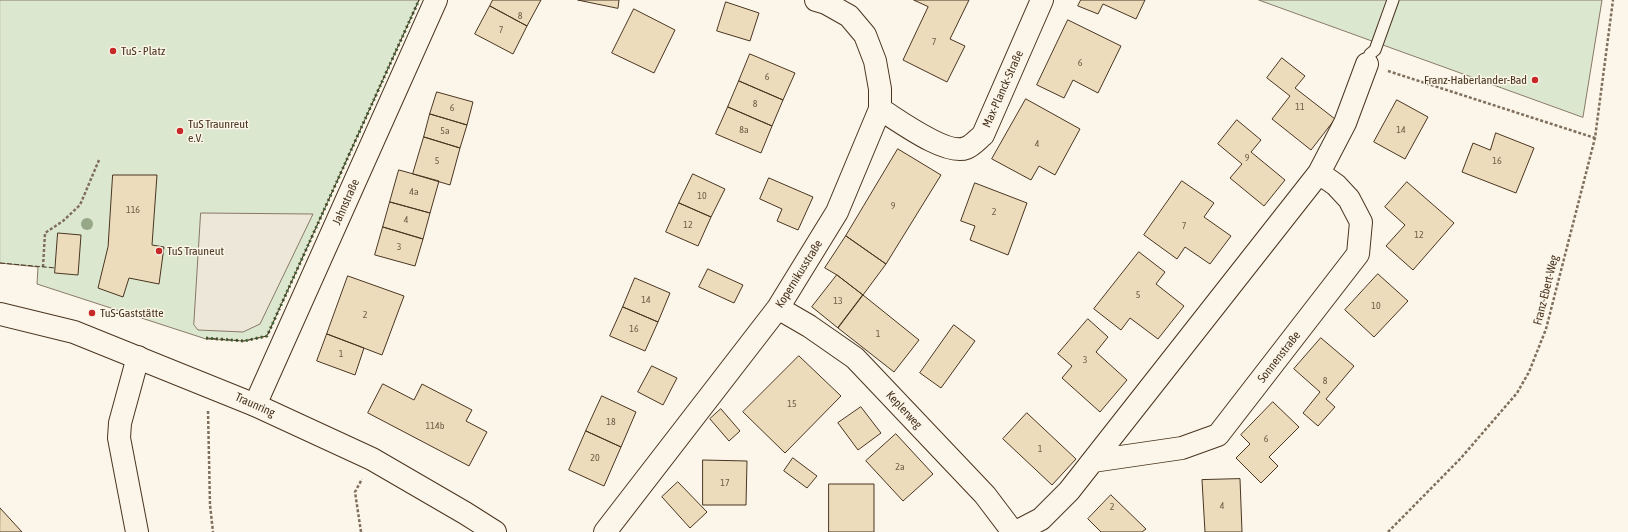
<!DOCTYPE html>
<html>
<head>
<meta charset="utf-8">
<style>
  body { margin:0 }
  canvas { display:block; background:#fbf6e9 }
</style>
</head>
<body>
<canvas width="1628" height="532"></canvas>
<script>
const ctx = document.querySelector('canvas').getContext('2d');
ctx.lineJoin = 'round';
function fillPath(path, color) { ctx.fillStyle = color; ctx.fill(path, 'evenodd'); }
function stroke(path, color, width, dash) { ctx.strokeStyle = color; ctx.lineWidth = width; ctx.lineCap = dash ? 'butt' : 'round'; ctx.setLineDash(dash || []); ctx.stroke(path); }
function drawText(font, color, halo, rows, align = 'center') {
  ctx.font = font + ' "Asap Condensed",sans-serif'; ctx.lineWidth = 3; ctx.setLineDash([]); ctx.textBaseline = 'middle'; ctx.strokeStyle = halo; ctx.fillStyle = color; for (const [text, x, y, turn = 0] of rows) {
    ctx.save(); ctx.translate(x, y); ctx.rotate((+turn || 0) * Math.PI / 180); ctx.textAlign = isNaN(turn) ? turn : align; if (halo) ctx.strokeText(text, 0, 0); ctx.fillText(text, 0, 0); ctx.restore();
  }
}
const green = new Path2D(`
  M0,0H419L267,336L244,341L206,339L37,284L38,267L0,263Z
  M1259,0H1602L1583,117Z`);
const parking = new Path2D(`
  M201,213L313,214L260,324L243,332L198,330L194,325Z`);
const building = new Path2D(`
  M493,0H541L527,26L490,6Z
  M578,0H619L618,8Z
  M914,0H969L950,39L965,46L947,82L903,60L928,7Z
  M1081,0H1145L1136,19L1103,4L1098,14L1078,6Z
  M726,2L759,13L750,41L717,31Z
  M490,6L527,26L513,54L475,34Z
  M634,9L675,30L654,73L612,53Z
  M1068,20L1121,46L1098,93L1073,80L1064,98L1037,85Z
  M750,54L795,73L783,100L739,81Z
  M1282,58L1305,76L1295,88L1335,119L1311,150L1272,119L1290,96L1267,78Z
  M739,81L783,100L772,126L728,107Z
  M437,92L473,102L467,125L430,114Z
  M1026,99L1080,129L1055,175L1039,166L1031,180L992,159Z
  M1397,100L1428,117L1405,159L1374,142Z
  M728,107L772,126L761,153L716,134Z
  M430,114L467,125L460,148L424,137Z
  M1237,120L1261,140L1251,152L1285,180L1264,206L1230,178L1242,164L1218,144Z
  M1496,133L1534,148L1516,193L1462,172L1473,143L1490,150Z
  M424,137L460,148L450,185L413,174Z
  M898,149L941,175L886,264L846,236Z
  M399,170L439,181L430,213L390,202Z
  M693,174L725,189L711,217L679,203Z
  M113,175H157L152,245L164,247L159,284L129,278L123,297L98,288L108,247Z
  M769,178L813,197L798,230L777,221L782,209L760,199Z
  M1182,181L1214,203L1204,217L1231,236L1210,264L1185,247L1177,259L1144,235Z
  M1407,182L1454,223L1413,270L1386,246L1405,225L1385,207Z
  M975,183L1027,203L1008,255L970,240L975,226L961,221Z
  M390,202L430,213L423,239L383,227Z
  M679,203L711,217L698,246L666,232Z
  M383,227L423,239L415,266L375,255Z
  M58,233L81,235L78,275L55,273Z
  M846,236L886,264L863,295L837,275L825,268Z
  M1139,252L1165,272L1156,284L1184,306L1158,339L1130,318L1121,330L1094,309Z
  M708,269L743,285L734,303L699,287Z
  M1378,274L1408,301L1374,337L1345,310Z
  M837,275L863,295L838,328L812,307Z
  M348,276L404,296L382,355L327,334Z
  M635,278L670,293L658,322L623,307Z
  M863,295L919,340L894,372L838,328Z
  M623,307L658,322L645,351L610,336Z
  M1088,319L1108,337L1096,352L1127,380L1100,412L1062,378L1072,366L1058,354Z
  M954,325L975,341L941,388L920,373Z
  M327,334L364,348L355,375L317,361Z
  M1321,338L1354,366L1326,399L1335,407L1318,426L1303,413L1320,392L1294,369Z
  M799,356L841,396L785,453L743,412Z
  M652,366L677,378L663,405L638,392Z
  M383,384L414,400L422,384L472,410L466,421L487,432L469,466L368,413Z
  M602,396L636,412L621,447L586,431Z
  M1273,402L1299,427L1269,457L1278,466L1261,483L1236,458L1250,444L1241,435Z
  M861,407L881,433L858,450L838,423Z
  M721,409L740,431L729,441L710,419Z
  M1027,413L1076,459L1052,485L1003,439Z
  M586,431L621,447L604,486L569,470Z
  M896,434L933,474L903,501L866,461Z
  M793,458L817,476L807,488L784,471Z
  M703,460L747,461L746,505H703Z
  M1240,479L1242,532H1205L1202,480Z
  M678,482L707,512L690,528L662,497Z
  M829,484H874V532H829Z
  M1111,495L1146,529L1142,532H1101L1088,519Z
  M0,508L22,532H0Z`);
const path = new Path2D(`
  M1388,71L1595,138
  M43,267L45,233L63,221L80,205L99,160
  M208,411L210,505L213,532
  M361,532L355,492L362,479
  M1388,532L1461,458L1517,393L1529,372L1546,329L1595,138L1613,0`);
const service = new Path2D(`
  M1367,64L1370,54L1375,50L1393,0`);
const minor = new Path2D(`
  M880,109C898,120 946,156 966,148C972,146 978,139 983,135L1042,0
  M778,308L809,326L855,358L985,495L1013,532
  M255,405L436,0
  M1093,461L1182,448L1218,435L1358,254L1361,222L1349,199L1336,185L1319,173
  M137,532L119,438L120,423L138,357
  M605,532L778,308L837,212L880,109V89L875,61L865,35L849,16L826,3L816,0
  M1016,532L1041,519L1069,491L1319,173L1345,123L1367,64`);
const tertiary = new Path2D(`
  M0,314L74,332L255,405L372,459L465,513L495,532`);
const hedge = new Path2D(`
  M206,338L244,341L267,336L419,0`);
const fence = new Path2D(`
  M0,263L56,268
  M206,338L244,341L267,336L419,0`);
const trees = [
  [87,224]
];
const markers = [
  [113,51,4,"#c62828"],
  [1535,80,4,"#c62828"],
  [180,131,4,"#c62828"],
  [159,251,4,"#c62828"],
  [92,313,4,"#c62828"]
];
const numberNames = [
  ["8",520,16],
  ["7",501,30],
  ["7",934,42],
  ["6",1080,63],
  ["6",767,77],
  ["8",755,104],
  ["11",1300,107],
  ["6",452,108],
  ["8a",744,130],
  ["14",1401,130],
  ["5a",445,131],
  ["4",1037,144],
  ["9",1247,158],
  ["5",437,161],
  ["16",1497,161],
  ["4a",414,192],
  ["10",702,196],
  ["9",893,206],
  ["116",133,210],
  ["2",994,212],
  ["4",406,220],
  ["12",688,225],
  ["7",1184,226],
  ["12",1419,235],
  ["3",399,247],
  ["5",1138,295],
  ["14",646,300],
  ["13",838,301],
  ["10",1376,306],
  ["2",365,315],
  ["16",634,329],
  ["1",878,334],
  ["1",341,354],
  ["3",1085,360],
  ["8",1325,381],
  ["15",792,404],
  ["18",611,422],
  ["114b",435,426],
  ["6",1266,439],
  ["1",1040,449],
  ["20",595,458],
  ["2a",900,467],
  ["17",725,483],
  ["4",1222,506],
  ["2",1112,507]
];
const poiNames = [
  ["TuS - Platz",121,51],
  ["Franz-Haberlander-Bad",1527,80,"right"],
  ["TuS Traunreut",188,124],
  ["e.V.",188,138],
  ["TuS Trauneut",167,251],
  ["TuS-Gaststätte",100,313]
];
const streetNames = [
  ["Max-Planck-Straße",1003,89,-66],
  ["Jahnstraße",346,202,-66],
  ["Kopernikusstraße",799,274,-58],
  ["Franz-Ebert-Weg",1546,290,-76],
  ["Sonnenstraße",1279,357,-52],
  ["Traunring",255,405,24],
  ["Keplerweg",904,410,47]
];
fillPath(green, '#dce7d0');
stroke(green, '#887966', 1);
fillPath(parking, '#ede7d9');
stroke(parking, '#887966', 1);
fillPath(building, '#ecdcbc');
stroke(building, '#4a3520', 1);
stroke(service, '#4a3520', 13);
stroke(minor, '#4a3520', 24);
stroke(tertiary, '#4a3520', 24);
stroke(path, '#7f6f5c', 2.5, [3, 2]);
stroke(service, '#fbf6e9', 11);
stroke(minor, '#fbf6e9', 22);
stroke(tertiary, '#fbf6e9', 22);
stroke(hedge, '#436837', 3, [2, 3]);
stroke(fence, '#4a3520', 1, [5, 2]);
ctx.fillStyle = '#96a887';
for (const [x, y] of trees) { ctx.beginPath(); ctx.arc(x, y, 6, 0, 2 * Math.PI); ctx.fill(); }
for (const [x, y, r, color] of markers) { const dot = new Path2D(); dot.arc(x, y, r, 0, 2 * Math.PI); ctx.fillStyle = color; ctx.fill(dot); stroke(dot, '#fbf6e9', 1.5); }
drawText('10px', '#725f47', null, numberNames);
drawText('12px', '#4a3520', '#fbf6e9', poiNames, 'left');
drawText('12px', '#4a3520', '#fbf6e9', streetNames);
</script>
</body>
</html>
